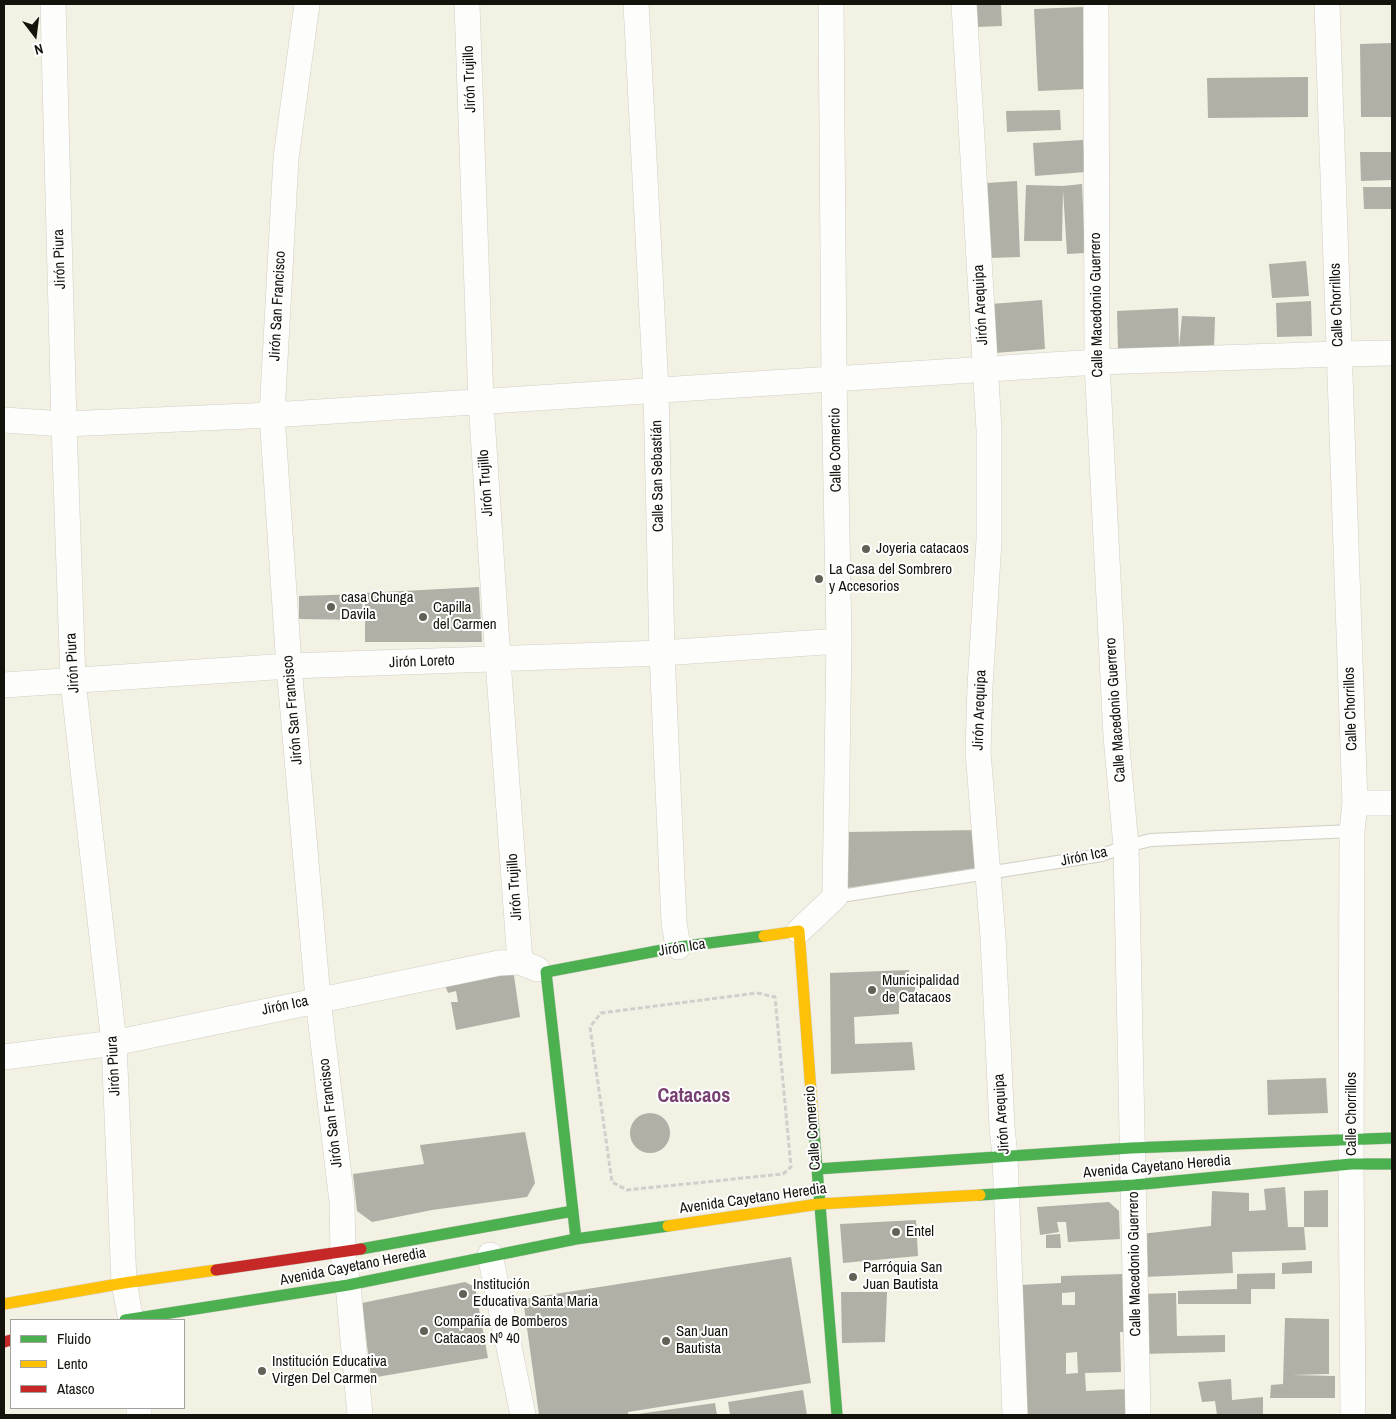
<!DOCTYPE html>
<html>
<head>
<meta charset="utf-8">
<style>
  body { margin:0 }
  #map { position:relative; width:1396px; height:1419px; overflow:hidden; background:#f3f1e4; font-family:"Archivo Narrow",sans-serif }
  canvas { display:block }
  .frame { position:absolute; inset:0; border:5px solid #14130b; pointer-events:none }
  .legend { position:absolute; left:10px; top:1319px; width:175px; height:90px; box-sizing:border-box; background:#fff; border:1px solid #a1a19d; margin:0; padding:6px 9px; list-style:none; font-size:15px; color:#14130b }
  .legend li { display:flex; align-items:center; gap:10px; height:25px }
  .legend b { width:25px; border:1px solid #a1a19d }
  .north { position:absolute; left:10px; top:10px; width:50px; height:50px; -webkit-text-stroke:4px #fff; paint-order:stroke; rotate:165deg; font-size:14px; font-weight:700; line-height:20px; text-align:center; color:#14130b }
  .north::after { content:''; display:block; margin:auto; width:18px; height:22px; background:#14130b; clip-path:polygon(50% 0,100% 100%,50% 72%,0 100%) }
</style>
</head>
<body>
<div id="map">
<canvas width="1396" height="1419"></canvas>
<div class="frame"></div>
<ul class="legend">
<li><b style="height:6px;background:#4caf50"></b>Fluido</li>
<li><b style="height:6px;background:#ffc107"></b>Lento</li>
<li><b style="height:6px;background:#c62828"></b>Atasco</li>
</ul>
<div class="north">N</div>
</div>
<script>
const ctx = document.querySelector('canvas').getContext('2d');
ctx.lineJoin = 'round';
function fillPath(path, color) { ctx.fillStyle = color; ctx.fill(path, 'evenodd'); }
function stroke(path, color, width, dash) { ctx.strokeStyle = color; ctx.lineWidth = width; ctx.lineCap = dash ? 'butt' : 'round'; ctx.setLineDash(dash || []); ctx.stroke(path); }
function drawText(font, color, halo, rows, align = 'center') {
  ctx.font = font + ' "Archivo Narrow",sans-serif'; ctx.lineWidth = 4; ctx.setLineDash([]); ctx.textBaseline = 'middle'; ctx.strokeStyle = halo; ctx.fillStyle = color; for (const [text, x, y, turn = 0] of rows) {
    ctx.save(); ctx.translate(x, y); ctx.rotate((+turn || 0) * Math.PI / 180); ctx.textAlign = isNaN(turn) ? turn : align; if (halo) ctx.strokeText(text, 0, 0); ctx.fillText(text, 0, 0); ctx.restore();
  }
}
const building = new Path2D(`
  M976,4H1001L1002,26L977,27Z
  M1083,7L1086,89L1038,91L1034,9Z
  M1392,43V117H1361L1360,44Z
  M1308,77V117L1208,118L1207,78Z
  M1060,110L1061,130L1007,132L1006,111Z
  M1083,140L1086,172L1035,176L1033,143Z
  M1360,152H1392V180L1361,181Z
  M1017,181L1020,257L990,258L987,183Z
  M1082,184L1085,253L1067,254L1063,190L1062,241H1024L1026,185L1063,186Z
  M1363,187H1392V209H1364Z
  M1306,261L1309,296L1272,298L1269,264Z
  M1042,300L1045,349L995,353L991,304Z
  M1311,301L1312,336L1277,337L1276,303Z
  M1178,308L1179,347L1118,350L1117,311Z
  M1182,316L1215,317L1214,349L1179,347Z
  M479,587L482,642H365V593Z
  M362,594L363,620L299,619V596Z
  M979,830L981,869L848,888V832Z
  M513,969L520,1017L456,1030L451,1002H458L456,991L448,993L445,985Z
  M909,970L910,983H915V996L899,997V1014L854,1017L855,1044L912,1042L915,1070L831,1074L830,973Z
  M1326,1078L1328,1113L1268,1115L1267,1080Z
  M630 1133a20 20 0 1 1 40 0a20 20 0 1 1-40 0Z
  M525,1132L535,1183L527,1197L432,1210L372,1222L357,1211L353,1174L424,1164L420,1145Z
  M1285,1187L1288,1227H1304L1306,1250L1232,1252L1233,1273L1144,1277L1141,1234L1211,1226L1212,1191L1249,1193V1211L1266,1210L1264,1189Z
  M1328,1190V1227H1304V1191Z
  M1109,1202L1119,1211L1120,1239L1068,1242L1066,1222H1057L1059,1232L1040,1235L1037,1207Z
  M916,1220L918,1256L843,1263L840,1224Z
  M1060,1234L1061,1248H1046V1235Z
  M791,1257L811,1383L628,1412V1415H539L523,1299Z
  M1312,1261V1273L1282,1274V1263Z
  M1275,1273V1289H1251V1304H1178V1291L1237,1289V1274Z
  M1123,1274L1124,1332H1120L1121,1372L1085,1373L1086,1391L1128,1389L1129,1415H1022L1020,1285L1061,1283V1276ZM1075,1292V1305H1062V1293ZM1077,1352L1078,1373L1066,1374V1353Z
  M465,1282L475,1287L488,1358L371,1378L362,1303Z
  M841,1292H887L885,1342L842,1343Z
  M1176,1293L1177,1336L1225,1335V1352L1141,1354L1140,1294Z
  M1285,1318L1329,1319V1374L1292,1375L1335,1376V1398H1270L1271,1385L1283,1384Z
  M1231,1379L1232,1400L1263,1397V1415H1217L1215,1401L1202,1402L1198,1382Z
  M803,1390L807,1415H730L728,1402Z
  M715,1403L717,1415H638V1414Z`);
const path = new Path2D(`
  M757,993L775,997L791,1167L783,1174L627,1190L612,1182L590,1027L601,1013Z`);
const lane = new Path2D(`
  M835,897L1102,855L1126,846L1151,840L1352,831`);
const street = new Path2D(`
  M53,4L64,424L73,681L114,1043L124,1283L131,1320
  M307,4L286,158L272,415L289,666L318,999L342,1202L343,1252L348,1285L360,1415
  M467,4L481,402L498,660L520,962
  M636,4L656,390L662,653L674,922L678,947
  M964,4L989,430V540L980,686L978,752L993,937L1002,1127L1005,1156L1015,1415
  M1096,4L1097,362L1116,736L1126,846L1138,1415
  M1327,4L1355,803L1352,831L1351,1164L1353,1415
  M4,420L64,424L272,415L1097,362L1338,354L1392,353
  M4,685L289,666L662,653L839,641
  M1355,803H1392
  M799,931L835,897L839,641L834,378L831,4
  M4,1057L114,1043L499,963L520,962L537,969
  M490,1255L523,1415
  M139,1408V1415`);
const fast = new Path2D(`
  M813,1119L837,1415
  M817,1169L1131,1148L1392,1138
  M980,1195L1134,1185L1351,1164H1392
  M576,1239L546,972L678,947L764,936
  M361,1249L573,1211
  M125,1320L348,1285L576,1239L668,1226`);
const slow = new Path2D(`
  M764,936L799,931L813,1119
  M668,1226L819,1204L980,1195
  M4,1304L124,1283L216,1270`);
const jam = new Path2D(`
  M216,1270L361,1249
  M4,1342L11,1340`);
const markers = [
  [866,549,5,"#626157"],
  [819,579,5,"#626157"],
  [331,607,5,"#626157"],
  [423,617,5,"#626157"],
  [872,990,5,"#626157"],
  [896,1232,5,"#626157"],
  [853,1277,5,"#626157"],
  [463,1294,5,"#626157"],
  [424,1331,5,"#626157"],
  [666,1341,5,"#626157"],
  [262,1371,5,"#626157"]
];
const streetNames = [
  ["Jirón Trujillo",470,79,-92],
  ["Jirón Piura",60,259,-92],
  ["Jirón Arequipa",981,305,-93],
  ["Calle Macedonio Guerrero",1097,305,-91],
  ["Calle Chorrillos",1337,305,-92],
  ["Jirón San Francisco",278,306,-87],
  ["Calle Comercio",836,450,-91],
  ["Calle San Sebastián",658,476,-91],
  ["Jirón Trujillo",486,483,-94],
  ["Jirón Loreto",422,662,-2],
  ["Jirón Piura",73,663,-93],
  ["Calle Chorrillos",1351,709,-92],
  ["Jirón San Francisco",293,710,-95],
  ["Jirón Arequipa",980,710,-88],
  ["Calle Macedonio Guerrero",1116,710,-94],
  ["Jirón Ica",1084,857,-12],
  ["Jirón Trujillo",515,887,-94],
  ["Jirón Ica",682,948,-9],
  ["Jirón Ica",285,1006,-12],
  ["Jirón Piura",114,1066,-93],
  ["Jirón San Francisco",331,1113,-97],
  ["Jirón Arequipa",1002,1114,-94],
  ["Calle Chorrillos",1352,1114,-90],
  ["Calle Comercio",813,1128,-94],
  ["Avenida Cayetano Heredia",1157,1167,-5],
  ["Avenida Cayetano Heredia",753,1199,-8],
  ["Calle Macedonio Guerrero",1135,1264,-91],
  ["Avenida Cayetano Heredia",353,1267,-11]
];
const poiNames = [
  ["Joyeria catacaos",876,549],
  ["La Casa del Sombrero",829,570],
  ["y Accesorios",829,587],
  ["casa Chunga",341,598],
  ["Davila",341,615],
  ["Capilla",433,608],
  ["del Carmen",433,625],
  ["Municipalidad",882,981],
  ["de Catacaos",882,998],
  ["Entel",906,1232],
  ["Parróquia San",863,1268],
  ["Juan Bautista",863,1285],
  ["Institución",473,1285],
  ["Educativa Santa Maria",473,1302],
  ["Compañía de Bomberos",434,1322],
  ["Catacaos Nº 40",434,1339],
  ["San Juan",676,1332],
  ["Bautista",676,1349],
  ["Institución Educativa",272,1362],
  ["Virgen Del Carmen",272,1379]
];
const districtNames = [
  ["Catacaos",694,1097]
];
fillPath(building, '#b1b0a6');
stroke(lane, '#d0cfc4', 14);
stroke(street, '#d0cfc4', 26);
stroke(fast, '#d0cfc4', 12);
stroke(slow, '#d0cfc4', 12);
stroke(jam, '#d0cfc4', 12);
stroke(path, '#d0cfcb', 3, [5, 2.5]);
stroke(lane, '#fdfdfb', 12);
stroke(street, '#fdfdfb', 25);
stroke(fast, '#4caf50', 11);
stroke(slow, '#ffc107', 11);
stroke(jam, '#c62828', 11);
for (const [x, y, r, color] of markers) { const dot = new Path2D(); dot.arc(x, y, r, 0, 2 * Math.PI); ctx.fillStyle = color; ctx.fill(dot); stroke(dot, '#fff', 2); }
drawText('15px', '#14130b', '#fff', streetNames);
drawText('15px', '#14130b', '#fff', poiNames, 'left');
drawText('bold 20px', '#774070', '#fff', districtNames);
</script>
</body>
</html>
